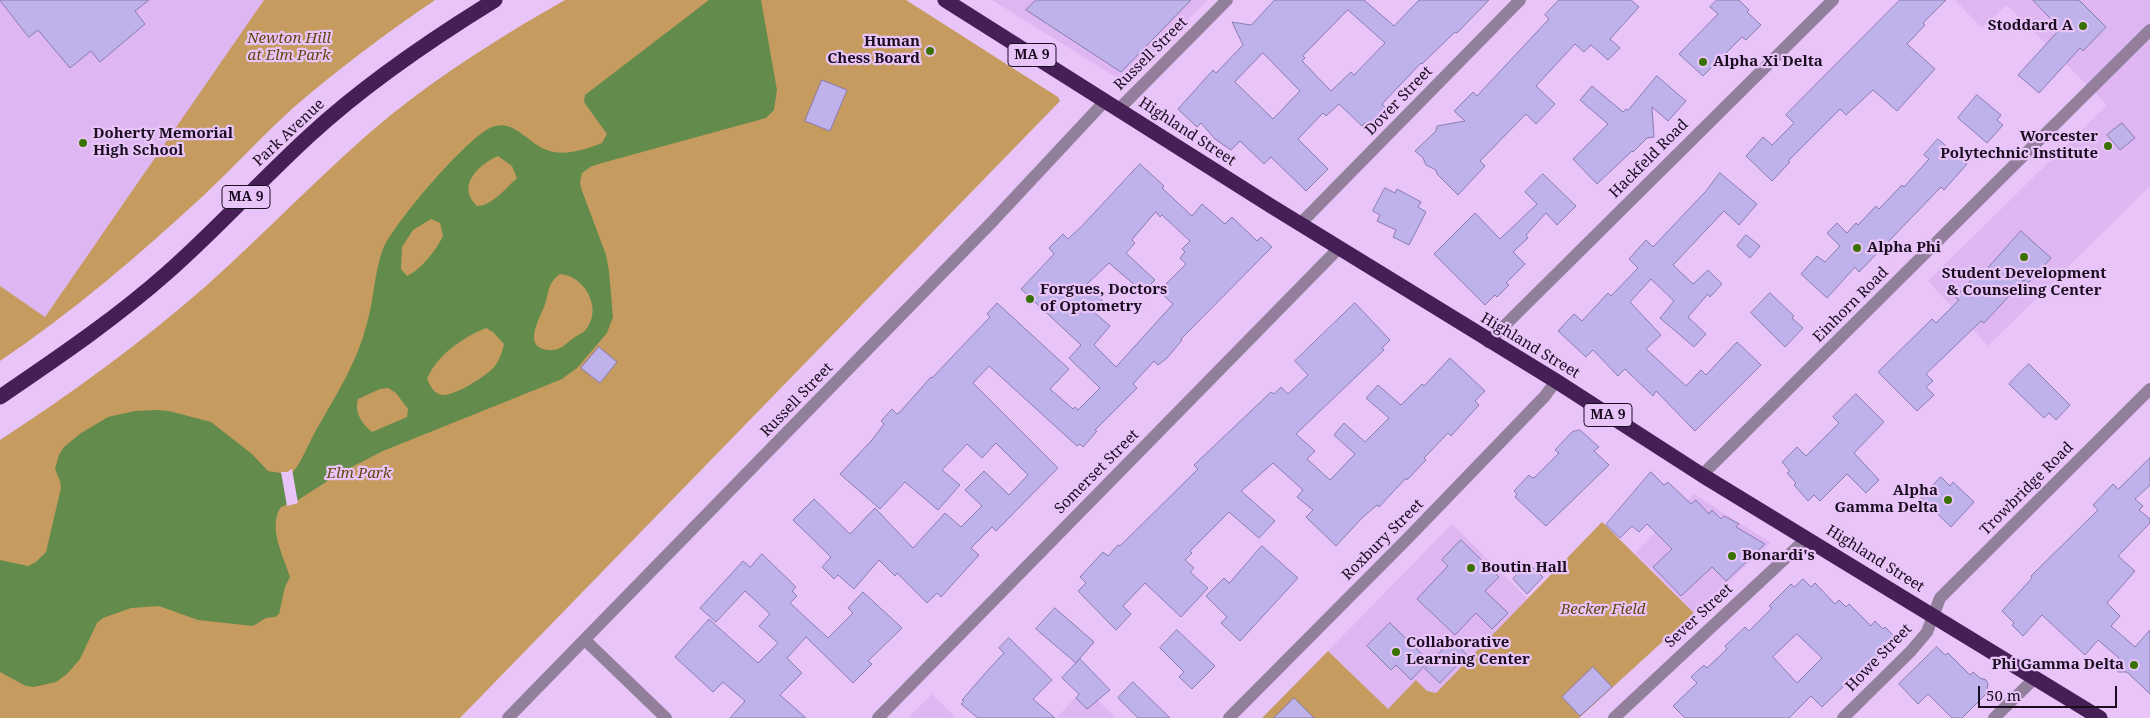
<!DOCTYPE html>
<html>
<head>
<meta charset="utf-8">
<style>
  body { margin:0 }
  #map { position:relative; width:2150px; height:718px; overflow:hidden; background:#e8c4f9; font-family:"Noto Serif",serif }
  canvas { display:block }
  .scale { position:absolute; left:1978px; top:686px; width:139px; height:22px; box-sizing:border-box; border:2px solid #1a0d20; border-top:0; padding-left:6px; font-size:15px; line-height:18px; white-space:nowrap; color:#1a0d20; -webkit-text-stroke:4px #e8c4f9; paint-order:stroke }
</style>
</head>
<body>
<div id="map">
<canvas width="2150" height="718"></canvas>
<div class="scale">50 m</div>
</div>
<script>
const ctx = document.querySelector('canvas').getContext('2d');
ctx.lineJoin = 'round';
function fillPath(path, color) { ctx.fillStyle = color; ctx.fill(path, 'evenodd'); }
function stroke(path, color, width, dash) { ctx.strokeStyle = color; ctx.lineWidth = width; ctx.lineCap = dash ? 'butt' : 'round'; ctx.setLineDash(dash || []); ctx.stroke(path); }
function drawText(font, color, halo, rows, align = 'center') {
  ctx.font = font + ' "Noto Serif",serif'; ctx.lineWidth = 4.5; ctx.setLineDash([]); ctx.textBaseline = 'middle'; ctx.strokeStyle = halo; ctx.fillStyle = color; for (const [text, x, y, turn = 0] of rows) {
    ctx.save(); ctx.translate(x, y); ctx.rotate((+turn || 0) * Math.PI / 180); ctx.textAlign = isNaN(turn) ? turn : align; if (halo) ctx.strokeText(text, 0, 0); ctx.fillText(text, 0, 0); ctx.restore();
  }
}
const built = new Path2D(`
  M0,0H265L45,317L0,286Z
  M992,0H1208L1124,82Z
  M1955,0H2150V186L1988,346L1928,281L2107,105L2007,5L1982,28Z
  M1694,494L1771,543L1694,613L1635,553Z
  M1452,524L1528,599L1420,710L1397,718L1328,651Z
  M1085,688L1116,718H1056Z
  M932,694L956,718H908Z`);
const green = new Path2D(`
  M264,0H435C385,34 338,69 293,108C262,136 234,167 203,196C139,255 73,312 0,361V286L45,317Z
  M565,0H906L1058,97L1060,101L460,718H0V440C72,393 141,343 206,286C269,230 326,168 392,114C446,71 505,34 565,0Z
  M1602,522L1694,613L1579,718H1262L1328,651L1388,709L1416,680L1427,691L1436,693Z`);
const water = new Path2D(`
  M709,0H761L777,90L774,110L766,118L602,163L592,166L582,173L580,183L581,188L606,255L609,271L613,317L607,333L577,368L562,379L383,451L340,473L298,500L281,507C267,527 284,557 290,577L285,587L279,614L275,617L266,618L253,626L198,620L159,606L131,608L103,618L97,623L80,659L67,674L56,682L34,687L26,686L0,672V560L28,566L36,562L46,552L61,488L60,481L55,469L59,455L64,447L81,433L108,417L135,411L155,410L169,411L211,422L252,454L268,471L287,474L293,472C302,461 308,445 315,432C335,397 357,363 367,323C374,299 374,273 383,249C394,223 465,140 490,128C514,116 529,146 550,151C566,156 587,149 602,143L607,134L584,102L585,95ZM498,156L512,166L517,178C506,188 492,206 477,206C456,186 478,165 498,156ZM431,219L440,223L443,236C436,250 422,269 407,276L401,269L402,247L413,230ZM560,274C585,276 602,308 587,328C583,334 577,335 572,339C565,345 559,351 549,350C522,348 539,320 544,307C549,294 547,283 560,274ZM486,328L493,332L504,344C502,352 500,359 495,366C488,375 450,400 439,394C433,392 430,385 427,379C437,355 462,338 486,328ZM388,388L396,393L408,409L407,417L372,432C362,424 354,412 358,399L380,389Z`);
const pier = new Path2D(`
  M292,469L298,503L287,506L281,472H287Z`);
const building = new Path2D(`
  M0,0H149L135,11L145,24L100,62L91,51L70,68L38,30L29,37Z
  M1036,0H1191L1121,72L1026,10Z
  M1275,0H1364L1394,26L1419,0H1489L1457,33L1455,32L1422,64L1421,63L1382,104L1388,110L1370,128L1365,123L1362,126L1339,104L1326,116L1323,113L1298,139L1328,169L1306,191L1271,157L1264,164L1240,141L1231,150L1215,139L1201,123L1197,127L1178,109L1213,70L1216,73L1243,45L1232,22L1251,25ZM1348,10L1385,43L1354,75L1351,72L1331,91L1302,61L1305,58L1303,56ZM1263,53L1300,91L1273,119L1235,82Z
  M1559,0H1631L1639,7L1610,39L1620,48L1608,60L1591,45L1584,52L1575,44L1536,86L1555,104L1536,124L1526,114L1480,161L1485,166L1458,195L1437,174L1436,170L1426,165L1423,158L1415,151L1436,131L1437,126L1465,121L1454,111L1473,92L1477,96L1549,19L1545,15Z
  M1717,0H1739L1749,10L1747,12L1761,25L1746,40L1742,37L1703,76L1679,54L1718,14L1710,7Z
  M1900,0H1946L1923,23L1925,25L1907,44L1935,69L1897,111L1873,90L1846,115L1840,109L1788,161L1790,162L1772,181L1746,156L1763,137L1772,145L1794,123L1786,115Z
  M2033,0H2079L2106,27L2083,51L2080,48L2039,93L2018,75L2060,29Z
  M1657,76L1686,101L1668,121L1652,107L1654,137L1647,138L1633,152L1632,151L1597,184L1573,159L1608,124L1580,100L1592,86L1623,112L1626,109L1628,110Z
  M822,80L847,90L830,131L805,121Z
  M1977,95L2001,115L1997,120L2003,125L1987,143L1958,118Z
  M2122,123L2135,138L2120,150L2107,135Z
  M1938,139L1967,164L1944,190L1941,187L1859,272L1855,267L1827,298L1801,274L1817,256L1825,262L1840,246L1827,233L1837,223L1847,233L1856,223L1858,225L1876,206L1879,209L1902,185L1904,187L1929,159L1924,155Z
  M1140,164L1164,186L1162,188L1192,216L1202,204L1225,224L1232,217L1257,241L1261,237L1272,247L1181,339L1182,340L1167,358L1158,365L1154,361L1133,384L1137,388L1095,430L1097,431L1083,447L1080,444L1077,446L989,366L973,383L1058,468L996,531L992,527L971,548L979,555L941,597L937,593L927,603L897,573L895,576L879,560L854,589L838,575L834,579L822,567L831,557L793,520L814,499L850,534L875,508L913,548L945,513L961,527L982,506L965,490L984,471L1009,495L1028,475L996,443L982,458L967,444L942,470L960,485L938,510L905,482L880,509L840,474L872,440L884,424L881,421L892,409L897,414L900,412L931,377L932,378L990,317L987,314L997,303L1069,369L1050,389L1073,409L1075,407L1078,410L1100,388L1069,358L1081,345L1021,289L1054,254L1049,248L1063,234L1068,239L1082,226ZM1156,212L1160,217L1162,215L1190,241L1182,249L1185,252L1180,258L1186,264L1159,291L1173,304L1116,367L1094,345L1110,326L1095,313L1105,303L1086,285L1109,263L1143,292L1155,280L1126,253L1135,243L1132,240Z
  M1720,173L1757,204L1739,225L1724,211L1673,265L1693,284L1708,270L1722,284L1710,297L1708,294L1688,317L1706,334L1694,347L1660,318L1674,301L1651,279L1630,302L1661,335L1646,349L1686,386L1701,370L1706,375L1737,342L1761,365L1695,431L1656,391L1653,396L1625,369L1618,376L1593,350L1586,357L1558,331L1574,314L1582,321L1608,293L1611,296L1638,268L1629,259L1646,240L1653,247L1706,191Z
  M1543,174L1576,206L1557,225L1546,213L1526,235L1528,238L1513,252L1525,264L1506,283L1509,285L1497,297L1495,295L1485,305L1434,254L1475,213L1500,239L1537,204L1525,192Z
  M1385,188L1395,193L1397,189L1421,202L1418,207L1426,212L1409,245L1393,237L1396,230L1377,221L1380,215L1373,211Z
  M2021,231L2051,258L2027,284L2024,280L1984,323L1981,321L1926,374L1933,381L1926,387L1934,395L1917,411L1878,372L1932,319L1936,323L1959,300L1955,297L1980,271L1982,274Z
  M1746,235L1760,246L1750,258L1737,246Z
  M1770,293L1794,316L1792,318L1803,328L1785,347L1751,313Z
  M1355,303L1390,340L1382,348L1384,350L1296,434L1315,451L1307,459L1330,480L1355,454L1334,435L1344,423L1365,442L1389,418L1366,398L1378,385L1401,405L1422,384L1424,386L1450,358L1485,391L1475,401L1479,405L1451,436L1448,433L1424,458L1426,460L1407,480L1406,478L1379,507L1377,505L1363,517L1336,546L1306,517L1313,510L1297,497L1303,490L1273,463L1241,491L1275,521L1259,538L1229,512L1190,551L1192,553L1185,560L1194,568L1190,572L1208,588L1181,617L1145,583L1123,606L1131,614L1116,630L1078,591L1086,583L1080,577L1103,552L1108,556L1118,545L1120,546L1198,469L1194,465L1271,392L1274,394L1281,387L1288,394L1308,375L1295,361Z
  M599,347L617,362L600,383L581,368Z
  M2029,364L2070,405L2056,420L2049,413L2044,418L2009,384Z
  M1856,394L1884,422L1854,453L1879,480L1866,493L1847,474L1820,501L1814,495L1808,501L1794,485L1796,483L1787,473L1790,471L1782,462L1797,447L1806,456L1839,423L1833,417Z
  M1580,430L1599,447L1594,451L1609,465L1546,526L1515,497L1517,494L1514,491L1529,475L1532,478L1535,477L1559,453L1555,450L1572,432Z
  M2150,458V485L2135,499L2143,506L2139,510L2150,519V523L2118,556L2135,571L2107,603L2120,616L2111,626L2135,647L2150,630V694L2127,672H2118L2119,658L2098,640L2085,655L2042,615L2023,636L2012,625L2014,623L2002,611L2032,578L2031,576L2098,510L2093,505L2113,484L2118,489Z
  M1651,472L1664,485L1668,482L1691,504L1696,500L1709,514L1712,510L1721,519L1724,516L1739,524L1736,527L1765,544L1726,581L1712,567L1681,596L1653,567L1672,549L1647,524L1639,532L1632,526L1620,538L1606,525Z
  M1941,477L1950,486L1953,482L1974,502L1951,527L1921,498Z
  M1461,540L1499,577L1485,591L1508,613L1492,629L1476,613L1455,635L1417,599L1448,566L1442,560Z
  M1262,546L1298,578L1240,641L1221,623L1227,617L1206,596L1224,578L1229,583Z
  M762,554L796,587L792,591L797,596L790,603L828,638L853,613L848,608L863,592L902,628L868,661L872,664L853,683L806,637L787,658L802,673L780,695L806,718H730L745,701L723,682L713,692L675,657L709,619L758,663L778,643L759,626L770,614L745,591L716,622L700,608L743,561L750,567Z
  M1528,563L1543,577L1527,594L1513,579Z
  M1803,579L1811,587L1815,583L1835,604L1839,600L1846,607L1849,604L1871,626L1875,621L1883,629L1885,627L1896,638L1856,678L1854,676L1822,707L1811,696L1789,718H1685L1673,706L1697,683L1691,677L1704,665L1707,668L1727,649L1725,646L1745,627L1749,631L1772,608L1769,606L1791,584L1794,587ZM1797,634L1822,658L1797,683L1773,657Z
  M1055,608L1094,642L1076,663L1036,629Z
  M1390,623L1429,661L1411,680L1396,665L1391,670L1367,646Z
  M1177,630L1215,666L1192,689L1179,677L1184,672L1160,648Z
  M1009,638L1052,680L1033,699L1055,718H978L961,704L964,701L962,700L989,669L1004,653L999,648Z
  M1452,640L1467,655L1440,683L1425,669Z
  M1937,647L1945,655L1948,653L1970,675L1973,672L1980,678L1986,680L1988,684L1986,694L1962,718H1952L1928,694L1918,704L1899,684Z
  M1080,659L1110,690L1087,709L1076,698L1079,694L1062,678Z
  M1593,667L1612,687L1580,716L1562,697Z
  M1133,682L1170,718H1138L1118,698Z
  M1294,698L1314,718H1274Z`);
const street = new Path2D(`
  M1119,109L1227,0
  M1300,224L1520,0
  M1488,342L1833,0
  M1702,475L2150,30
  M585,640L666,718
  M508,718L991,223L1105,101
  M878,718L1339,248
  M1229,718L1407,539L1545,396L1556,381
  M1614,718L1807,538
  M1843,718L1911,651L1927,632L1940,598L2150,389
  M1994,718L2035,678`);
const highway = new Path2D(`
  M945,0L1271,206L1556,381L1702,475L2100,718
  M0,397C57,358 115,319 167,273C216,230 260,181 309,136C365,84 430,40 495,0`);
const markers = [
  [2083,26,5,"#397201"],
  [930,51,5,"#397201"],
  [1703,62,5,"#397201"],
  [83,143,5,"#397201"],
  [2108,146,5,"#397201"],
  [1857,248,5,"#397201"],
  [2024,257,5,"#397201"],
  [1030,299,5,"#397201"],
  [1948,500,5,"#397201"],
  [1732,556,5,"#397201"],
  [1471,568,5,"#397201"],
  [1396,652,5,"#397201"],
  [2134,665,5,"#397201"]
];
const shields = [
  [1032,55,48],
  [246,197,48],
  [1608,415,48]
];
const shieldNames = [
  ["MA 9",1032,55],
  ["MA 9",246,197],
  ["MA 9",1608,415]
];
const poiNames = [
  ["Stoddard A",2073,26,"right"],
  ["Human",920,42,"right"],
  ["Chess Board",920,59,"right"],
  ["Alpha Xi Delta",1713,62],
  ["Doherty Memorial",93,134],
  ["High School",93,151],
  ["Worcester",2098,137,"right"],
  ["Polytechnic Institute",2098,154,"right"],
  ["Alpha Phi",1867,248],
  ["Student Development",2024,274,"center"],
  ["& Counseling Center",2024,291,"center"],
  ["Forgues, Doctors",1040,290],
  ["of Optometry",1040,307],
  ["Alpha",1938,491,"right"],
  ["Gamma Delta",1938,508,"right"],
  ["Bonardi's",1742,556],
  ["Boutin Hall",1481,568],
  ["Collaborative",1406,643],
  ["Learning Center",1406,660],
  ["Phi Gamma Delta",2124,665,"right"]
];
const parkNames = [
  ["Newton Hill",289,39],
  ["at Elm Park",289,56],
  ["Elm Park",359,474],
  ["Becker Field",1603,610]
];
const streetNames = [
  ["Russell Street",1151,54,-45],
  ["Dover Street",1399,101,-46],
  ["Highland Street",1187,132,33],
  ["Park Avenue",289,133,-43],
  ["Hackfeld Road",1649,159,-45],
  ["Einhorn Road",1851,305,-45],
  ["Highland Street",1530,346,31],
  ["Russell Street",797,400,-46],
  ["Somerset Street",1097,472,-45],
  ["Trowbridge Road",2027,489,-45],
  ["Roxbury Street",1383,540,-45],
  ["Highland Street",1875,559,32],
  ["Sever Street",1699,616,-43],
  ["Howe Street",1879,658,-46]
];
fillPath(built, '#deb6f1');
fillPath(green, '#c59b5f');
fillPath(water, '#638b4b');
fillPath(pier, '#e8c4f9');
fillPath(building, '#bfb2eb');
stroke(building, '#897cb2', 1);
stroke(street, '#927f9b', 12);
stroke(highway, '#471f57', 15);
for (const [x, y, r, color] of markers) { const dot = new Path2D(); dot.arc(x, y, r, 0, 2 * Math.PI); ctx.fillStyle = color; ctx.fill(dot); stroke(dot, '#e8c4f9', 2); }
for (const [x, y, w] of shields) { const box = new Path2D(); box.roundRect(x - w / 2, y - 11.5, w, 23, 4); ctx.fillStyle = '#e8c4f9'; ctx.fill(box); stroke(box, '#1a0d20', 1); }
drawText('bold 14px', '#1a0d20', null, shieldNames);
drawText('bold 15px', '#1a0d20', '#e8c4f9', poiNames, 'left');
drawText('italic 15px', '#664610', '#e8c4f9', parkNames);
drawText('15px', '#1a0d20', '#e8c4f9', streetNames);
</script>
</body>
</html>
